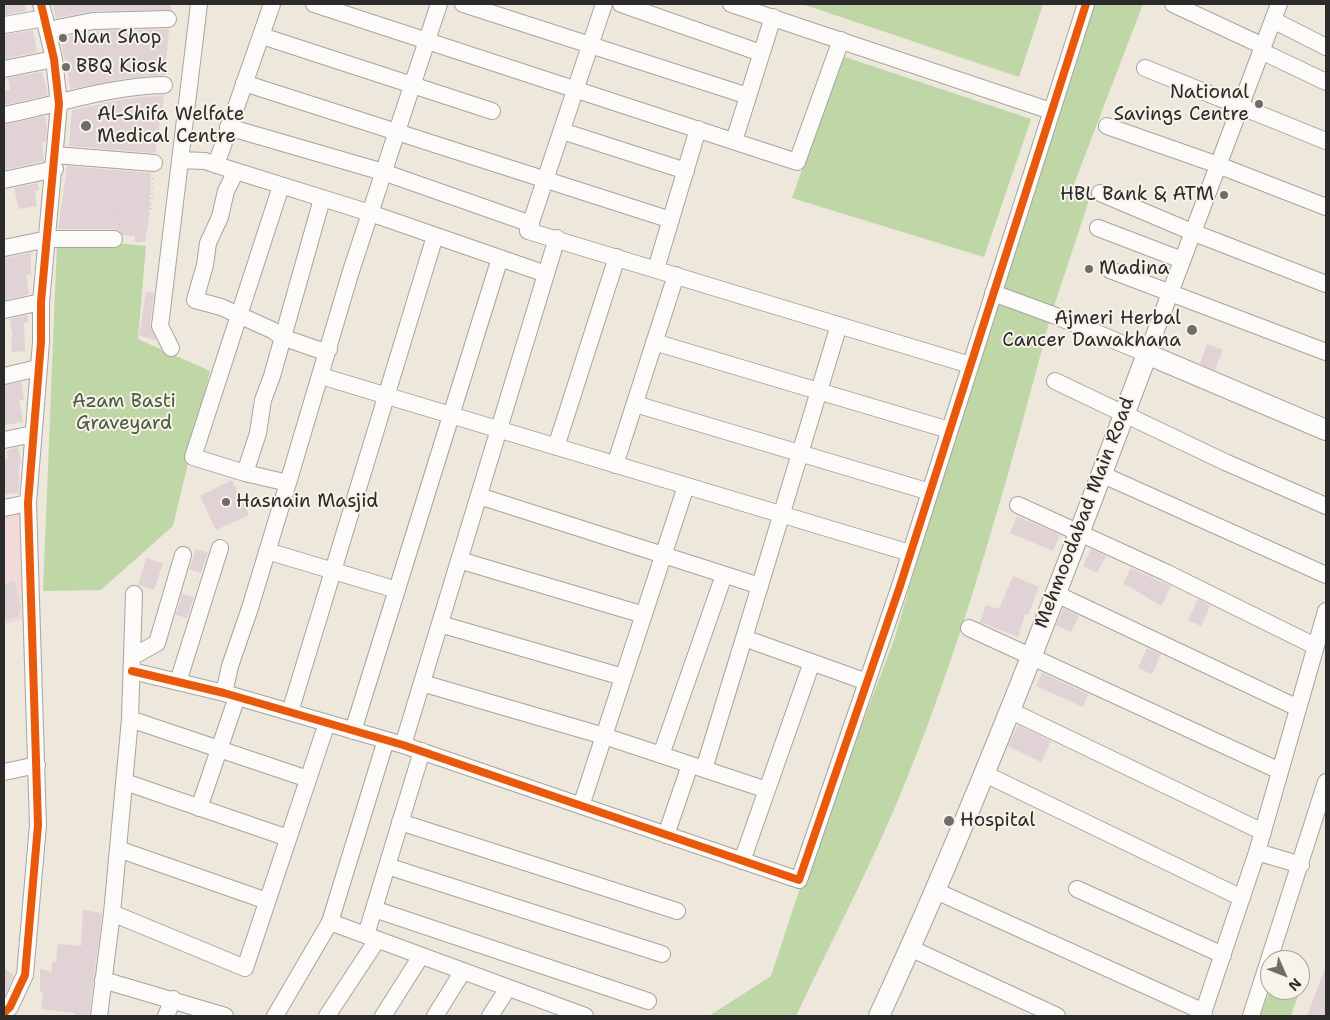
<!DOCTYPE html>
<html>
<head>
<meta charset="utf-8">
<style>
  body { margin:0 }
  #map { position:relative; width:1330px; height:1020px; overflow:hidden; background:#eee7dc; font-family:"Shantell Sans",sans-serif }
  canvas { display:block }
  .frame { position:absolute; inset:0; border:5px solid #2b2b2b; pointer-events:none }
  .north { position:absolute; left:1260px; top:950px; width:50px; height:50px; box-sizing:border-box; background:#f7f3e8; border:1px solid #a5a39c; border-radius:50%; rotate:134deg; font-size:14px; font-weight:700; line-height:20px; text-align:center; color:#2b2b2b }
  .north::after { content:''; display:block; margin:auto; width:18px; height:22px; background:#6f6d69; clip-path:polygon(50% 0,100% 100%,50% 72%,0 100%) }
</style>
</head>
<body>
<div id="map">
<canvas width="1330" height="1020"></canvas>
<div class="frame"></div>
<div class="north">N</div>
</div>
<script>
const ctx = document.querySelector('canvas').getContext('2d');
ctx.lineJoin = 'round';
function fillPath(path, color) { ctx.fillStyle = color; ctx.fill(path, 'evenodd'); }
function stroke(path, color, width, dash) { ctx.strokeStyle = color; ctx.lineWidth = width; ctx.lineCap = dash ? 'butt' : 'round'; ctx.setLineDash(dash || []); ctx.stroke(path); }
function drawText(font, color, halo, rows, align = 'center') {
  ctx.font = font + ' "Shantell Sans",sans-serif'; ctx.lineWidth = 4; ctx.setLineDash([]); ctx.textBaseline = 'middle'; ctx.strokeStyle = halo; ctx.fillStyle = color; for (const [text, x, y, turn = 0] of rows) {
    ctx.save(); ctx.translate(x, y); ctx.rotate((+turn || 0) * Math.PI / 180); ctx.textAlign = isNaN(turn) ? turn : align; if (halo) ctx.strokeText(text, 0, 0); ctx.fillText(text, 0, 0); ctx.restore();
  }
}
const built = new Path2D(`
  M19,512L26,618L4,625V515Z`);
const green = new Path2D(`
  M802,4H1043L1019,77Z
  M1095,4H1143L1074,184L1092,191L1054,306L1002,288Z
  M842,56L1031,119L984,257L792,198Z
  M97,241L146,246L138,339L210,371L173,526L101,590L43,591L57,243Z
  M993,301L1049,323C1005,488 960,655 893,812C863,881 828,948 796,1016H709L771,976L799,891L894,640Z
  M1300,962L1307,969L1300,990Z
  M1270,990H1300L1291,1016H1260Z`);
const building = new Path2D(`
  M4,4H25L26,11L4,15Z
  M52,4H171V10L93,11L56,18Z
  M169,29L165,75L122,79L71,89L60,38L94,31Z
  M33,30L37,52L4,59V35Z
  M42,72L48,95L4,105V91L10,90L8,78Z
  M164,95L155,153L69,146L72,110L125,99Z
  M45,116L47,128L46,141L42,142L44,161L4,170V125Z
  M67,166L151,173L149,218L145,242H135V236L123,235L114,229H58Z
  M38,183L39,190L35,191L37,206L19,209L14,188Z
  M31,253V274L26,275L29,294L4,300V258Z
  M146,292L154,293L150,325L156,340L139,336Z
  M27,315L28,322L24,323L25,351L12,352L11,337H13L10,319Z
  M1207,344L1223,350L1215,370L1200,364Z
  M21,382L24,400H19L23,422L5,425L4,386Z
  M18,447L21,463L19,466V493L4,494V459H8L7,450Z
  M232,480L249,515L216,530L200,496Z
  M1017,516L1060,535L1053,551L1010,533Z
  M196,549L208,553L201,573L189,569Z
  M1091,549L1106,556L1097,573L1083,566Z
  M146,558L163,563L154,590L138,585Z
  M1131,568L1171,586L1161,606L1123,583Z
  M1013,576L1039,587L1028,615L1025,614L1018,637L980,622L986,605L999,609Z
  M14,581L21,609L19,611L20,616L4,620V584Z
  M182,594L194,597L187,618L176,615Z
  M1198,599L1210,606L1201,626L1188,620Z
  M1063,608L1079,616L1071,632L1056,625Z
  M1147,648L1161,654L1152,674L1138,668Z
  M1042,673L1088,694L1083,707L1036,686Z
  M1018,725L1051,741L1041,762L1008,746Z
  M83,910L102,913L89,1016H75V1013L41,1009L43,993L40,992V969L52,972V962H56L58,944L81,946Z
  M4,968L14,976L4,997Z
  M1325,968L1326,1016H1307Z`);
const path = new Path2D(`
  M97,35L98,55
  M151,209L153,177
  M119,225L120,209`);
const minor = new Path2D(`
  M314,4L797,162L841,40
  M463,4L748,96
  M604,4L528,231L970,365
  M621,4L761,53
  M731,4L1051,111
  M1173,4L1263,46
  M1273,20L1326,47
  M4,25L45,18
  M47,30L93,21L168,19
  M262,36L492,111
  M1261,51L1326,82
  M1145,68L1326,141
  M4,69L54,59
  M244,83L671,220
  M4,115C56,105 110,86 164,85
  M1107,126L1218,165L1326,207
  M228,127L383,172L531,224
  M562,131L686,171
  M734,141L773,17
  M55,155L154,163
  M180,160L205,161L226,168L370,213L546,274
  M216,165L272,4
  M236,171L226,191L220,217L208,243L205,265L195,300L221,307L272,330L282,337L319,350L329,349
  M4,180L55,169
  M1100,193L1192,232L1326,284
  M1098,228L1182,260
  M4,248L48,239H114
  M656,269L698,129
  M1110,270L1326,352
  M993,293L1056,316L1147,354L1279,4
  M4,310L41,302
  M839,325L744,638L867,682
  M654,342L949,430
  M171,348L160,326L199,4
  M4,376L38,368
  M321,376L910,553
  M1055,381L1225,462L1326,506
  M635,404L930,492
  M4,440L33,434
  M556,447L617,257
  M615,465L676,275
  M245,473L258,433L263,400L272,376L322,199
  M1101,474L1326,575
  M288,483L351,271L439,4
  M479,496L760,586
  M1018,505L1165,572L1315,646
  M4,508L28,503
  M267,551L397,590
  M459,560L644,615
  M1054,593L1298,708
  M440,624L623,677
  M969,628L1280,771
  M132,657L157,643L183,555
  M132,671L224,693L403,745L799,880L900,586L1086,4
  M178,682L220,548
  M422,683L604,736L767,790
  M224,693L230,666L250,608L288,483L245,473L193,457L281,186
  M1009,710L1263,832
  M290,712L435,236
  M130,719L308,779
  M353,731L500,258
  M403,745L557,238
  M661,755L724,575
  M704,769L744,638
  M4,772L37,765
  M985,774L1242,898
  M125,782L288,838
  M581,806L686,486
  M199,808L237,697
  M400,822L677,911
  M666,835L690,765
  M118,849L267,901
  M1257,852L1301,865
  M742,861L812,662
  M387,866L662,954
  M1077,889L1223,955
  M936,891L1204,1012
  M374,909L648,1001
  M112,913L245,968L327,723
  M330,922L585,1016
  M366,935L422,751
  M910,948L1057,1016
  M103,980L225,1016
  M4,1013L10,1007L25,975L38,825L28,503L41,342V302L59,104L54,59L41,4
  M99,1016L112,913L130,719L134,594
  M166,1016L173,999
  M275,1016L330,922L386,740
  M327,1016L377,940
  M383,1016L421,956
  M435,1016L463,971
  M490,1016L508,988
  M1202,1016L1257,852L1326,611
  M1251,1016L1326,782`);
const major = new Path2D(`
  M879,1016C979,800 1063,577 1147,354L1326,430`);
const cycleway = new Path2D(`
  M132,671L224,693L403,745L799,880L900,586L1086,4
  M4,1013L10,1007L25,975L38,825L28,503L41,342V302L59,104L54,59L41,4`);
const markers = [
  [63,38,5,"#6f6d69"],
  [66,67,5,"#6f6d69"],
  [1259,104,5,"#6f6d69"],
  [86,126,6,"#6f6d69"],
  [1224,195,5,"#6f6d69"],
  [1089,269,5,"#6f6d69"],
  [1192,330,6,"#6f6d69"],
  [226,502,5,"#6f6d69"],
  [949,821,6,"#6f6d69"]
];
const poiNames = [
  ["Nan Shop",73,38],
  ["BBQ Kiosk",76,67],
  ["National",1249,93,"right"],
  ["Savings Centre",1249,115,"right"],
  ["Al-Shifa Welfate",97,115],
  ["Medical Centre",97,137],
  ["HBL Bank & ATM",1214,195,"right"],
  ["Madina",1099,269],
  ["Ajmeri Herbal",1181,319,"right"],
  ["Cancer Dawakhana",1181,341,"right"],
  ["Hasnain Masjid",236,502],
  ["Hospital",960,821]
];
const parkNames = [
  ["Azam Basti",124,402],
  ["Graveyard",124,424]
];
const streetNames = [
  ["Mehmoodabad Main Road",1085,513,-69]
];
fillPath(built, '#f2dad9');
fillPath(green, '#bfd7a6');
fillPath(building, '#e0d2d5');
stroke(minor, '#a8a39d', 18);
stroke(major, '#a8a39d', 22);
stroke(path, '#cbcac8', 2.5, [1, 4]);
stroke(minor, '#fcfbfa', 16);
stroke(major, '#fcfbfa', 20);
stroke(cycleway, '#e8590c', 8);
for (const [x, y, r, color] of markers) { const dot = new Path2D(); dot.arc(x, y, r, 0, 2 * Math.PI); ctx.fillStyle = color; ctx.fill(dot); stroke(dot, '#f7f3e8', 2); }
drawText('19px', '#2b2b2b', '#f7f3e8', poiNames, 'left');
drawText('19px', '#4c5b43', '#f7f3e8', parkNames);
drawText('19px', '#2b2b2b', '#f7f3e8', streetNames);
</script>
</body>
</html>
